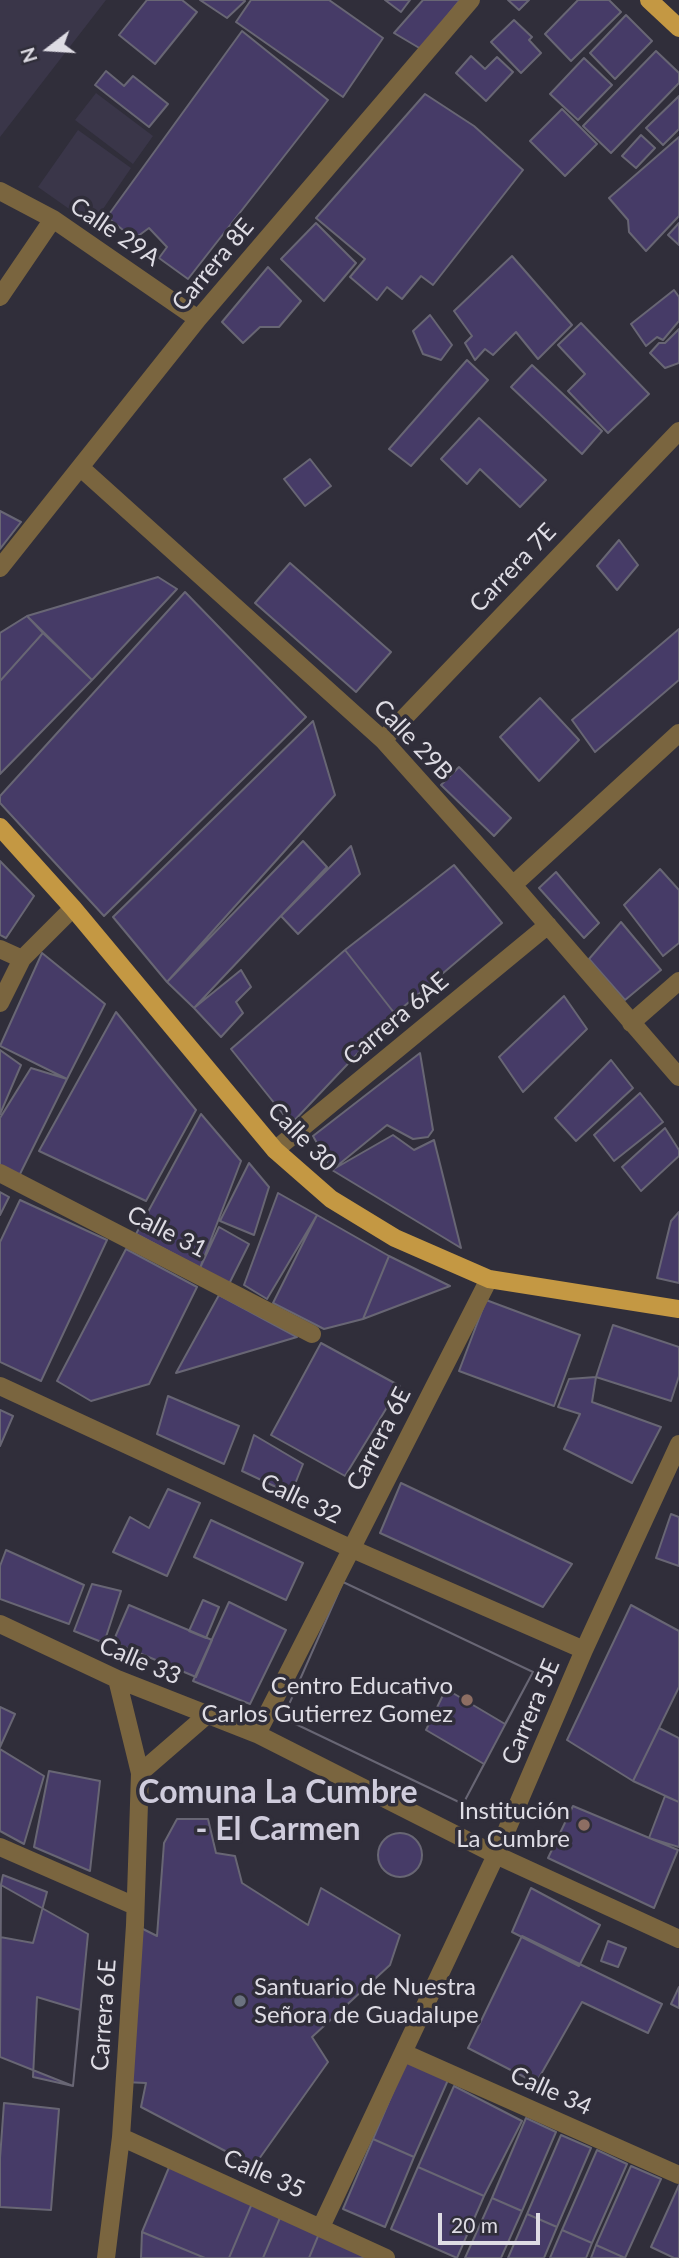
<!DOCTYPE html>
<html>
<head>
<meta charset="utf-8">
<style>
  body { margin:0 }
  #map { position:relative; width:679px; height:2258px; overflow:hidden; background:#302e3a; font-family:Lato,sans-serif }
  canvas { display:block }
  .north { position:absolute; left:14px; top:14px; width:70px; height:70px; -webkit-text-stroke:5px #302e3a; paint-order:stroke; rotate:253deg; font-size:19px; font-weight:700; line-height:28px; text-align:center; color:#dedce4 }
  .north::after { content:''; display:block; margin:auto; width:24px; height:32px; background:#dedce4; clip-path:polygon(50% 0,100% 100%,50% 72%,0 100%) }
  .scale { position:absolute; left:438px; top:2213px; width:102px; height:32px; box-sizing:border-box; border:4px solid #dedce4; border-top:0; padding-left:9px; font-size:21px; line-height:24px; white-space:nowrap; color:#dedce4; -webkit-text-stroke:5px #302e3a; paint-order:stroke }
</style>
</head>
<body>
<div id="map">
<canvas width="679" height="2258"></canvas>
<div class="north">N</div>
<div class="scale">20 m</div>
</div>
<script>
const ctx = document.querySelector('canvas').getContext('2d');
ctx.lineJoin = 'round';
function fillPath(path, color) { ctx.fillStyle = color; ctx.fill(path, 'evenodd'); }
function stroke(path, color, width, dash) { ctx.strokeStyle = color; ctx.lineWidth = width; ctx.lineCap = dash ? 'butt' : 'round'; ctx.setLineDash(dash || []); ctx.stroke(path); }
function drawText(font, color, halo, rows, align = 'center') {
  ctx.font = font + ' Lato,sans-serif'; ctx.lineWidth = 7; ctx.setLineDash([]); ctx.textBaseline = 'middle'; ctx.strokeStyle = halo; ctx.fillStyle = color; for (const [text, x, y, turn = 0] of rows) {
    ctx.save(); ctx.translate(x, y); ctx.rotate((+turn || 0) * Math.PI / 180); ctx.textAlign = isNaN(turn) ? turn : align; if (halo) ctx.strokeText(text, 0, 0); ctx.fillText(text, 0, 0); ctx.restore();
  }
}
const built = new Path2D(`
  M0,0H106L0,137Z
  M96,93L153,136L133,164L75,120Z
  M78,130L131,168L92,225L38,187Z`);
const building = new Path2D(`
  M147,0H182L197,12L155,64L119,35Z
  M200,0H244L245,1L227,18Z
  M251,0H329L383,38L343,97L236,22Z
  M385,0H410L401,12Z
  M423,0H460L421,49L394,33Z
  M508,0H529L519,10Z
  M578,0H609L621,12L571,61L545,34Z
  M626,15L652,41L615,79L590,53Z
  M514,20L532,37L529,40L541,53L521,73L491,42Z
  M242,31L328,100L188,279L159,258L167,247L149,228L134,239L107,217Z
  M656,51L679,73V83L611,153L583,126Z
  M471,56L485,69L497,57L513,72L486,101L456,73Z
  M584,58L612,85L578,120L550,94Z
  M106,71L124,86L133,76L168,104L149,127L95,85Z
  M425,94L474,126L523,170L433,285L421,276L402,299L387,287L377,300L350,277L365,259L316,218Z
  M679,96V129L663,145L646,128Z
  M562,109L597,144L565,176L530,141Z
  M641,135L655,148L636,168L622,156Z
  M679,137V216L646,251L629,232L628,220L609,198Z
  M316,223L356,263L324,301L281,259Z
  M679,223V245L668,235Z
  M512,256L572,325L538,359L516,332L493,355L485,349L475,360L465,343L472,336L454,311Z
  M268,267L301,301L279,327H260L243,343L222,322Z
  M674,290L679,297V321L663,340L657,337L646,346L631,324Z
  M430,315L452,345L441,360L423,354L413,331Z
  M581,323L649,394L608,433L568,391L585,374L558,345Z
  M679,329V363L665,368L650,353L659,343H665Z
  M467,360L488,380L411,466L389,449Z
  M532,365L602,431L582,454L511,387Z
  M479,418L546,480L520,507L480,469L467,484L441,459Z
  M310,459L331,486L305,506L284,479Z
  M0,511L21,522L0,549Z
  M619,540L638,565L617,590L597,566Z
  M290,563L391,652L356,692L255,603Z
  M158,577L177,589L92,680L27,616Z
  M185,592L306,717L104,916L0,803V796Z
  M27,616L43,633L0,681V633Z
  M679,629V680L595,752L572,720Z
  M43,633L92,680L0,774V681Z
  M540,698L579,740L539,781L500,737Z
  M313,721L335,795L167,982L113,917Z
  M459,767L511,818L494,836L441,785Z
  M303,841L327,867L194,1008L167,982Z
  M351,846L360,874L298,934L281,916Z
  M0,861L34,896L6,938L0,935Z
  M454,865L502,923L395,1014L345,950Z
  M660,869L679,890V943L663,956L624,905Z
  M556,872L599,923L584,938L539,888Z
  M621,922L661,970L625,1000L589,959Z
  M345,950L395,1014L291,1124L231,1049Z
  M42,953L105,1004L67,1079L0,1046Z
  M241,970L251,987L236,1002L243,1013L221,1037L194,1008Z
  M564,996L587,1029L523,1092L499,1057Z
  M116,1012L196,1110L146,1201L39,1151Z
  M0,1050L21,1065L0,1114Z
  M420,1053L433,1130L428,1137L413,1139L387,1125L332,1170L313,1136Z
  M611,1060L633,1088L576,1141L555,1118Z
  M31,1068L67,1079L18,1178L0,1168V1118Z
  M640,1093L663,1122L614,1161L594,1135Z
  M201,1114L241,1161L200,1268L136,1234Z
  M665,1128L679,1150V1156L641,1191L622,1167Z
  M393,1135L414,1150L434,1140L461,1248L332,1170Z
  M249,1163L269,1187L254,1235L220,1221Z
  M0,1192L9,1197L0,1215Z
  M278,1193L317,1215L267,1299L244,1285Z
  M20,1200L107,1240L41,1381L0,1362V1242Z
  M679,1212V1283L657,1278L671,1221Z
  M317,1215L389,1256L363,1319L324,1329L273,1303Z
  M219,1227L249,1244L229,1284L200,1268Z
  M126,1249L197,1287L149,1384L91,1401L57,1381Z
  M389,1256L450,1286L363,1319Z
  M219,1295L297,1337L176,1373Z
  M486,1300L580,1335L554,1406L459,1371Z
  M613,1325L679,1347V1376L671,1401L596,1377Z
  M321,1343L400,1386L345,1476L271,1435Z
  M596,1377L592,1402L661,1427L632,1483L564,1449L580,1414L558,1407L569,1379Z
  M168,1396L239,1426L224,1464L157,1434Z
  M0,1410L13,1416L0,1446Z
  M254,1435L303,1464L291,1494L242,1471Z
  M401,1483L572,1564L543,1607L380,1533Z
  M168,1489L200,1503L167,1576L113,1552L130,1517L149,1528Z
  M671,1514L679,1517V1566L656,1558Z
  M211,1520L303,1563L286,1600L194,1557Z
  M6,1550L84,1585L69,1624L0,1599V1566Z
  M343,1582L533,1672L463,1804L283,1718Z
  M343,1582L533,1672L505,1724L446,1689L426,1730L484,1764L463,1804L283,1718Z
  M92,1584L121,1591L104,1643L74,1631Z
  M203,1600L219,1607L206,1638L189,1631Z
  M229,1602L286,1630L250,1704L193,1681Z
  M129,1605L212,1640L196,1677L113,1642Z
  M631,1605L679,1631V1687L633,1781L567,1740Z
  M0,1707L15,1714L0,1747Z
  M659,1728L679,1738V1802L633,1781Z
  M0,1749L44,1776L24,1844L0,1831Z
  M49,1771L100,1781L90,1871L34,1847Z
  M665,1796L679,1802V1847L649,1838Z
  M573,1806L678,1850L654,1908L548,1858Z
  M177,1819H208L216,1853L235,1856L242,1883L308,1925L321,1888L400,1935L390,1965L312,2037L328,2062L254,2166L141,2107L146,2083L124,2082L135,1925L157,1936L164,1843Z
  M378 1855a22 22 0 1 1 44 0a22 22 0 1 1-44 0Z
  M3,1875L47,1892L33,1943L0,1937V1889Z
  M1,1885L88,1934L73,2086L0,2057Z
  M531,1888L600,1925L579,1966L512,1932Z
  M522,1936L662,2004L648,2033L582,2002L536,2083L468,2048Z
  M608,1941L626,1948L618,1967L601,1961Z
  M679,1987V2008L671,2004Z
  M37,1997L80,2010L73,2086L33,2077Z
  M406,2061L448,2080L414,2157L373,2139Z
  M454,2086L522,2121L484,2196L418,2167Z
  M4,2103L59,2109L51,2210L0,2207V2158Z
  M526,2118L556,2132L522,2211L492,2198Z
  M561,2135L591,2148L557,2227L527,2214Z
  M373,2139L414,2157L385,2227L343,2209Z
  M597,2150L627,2164L592,2243L562,2230Z
  M170,2165L253,2201L229,2258H205L142,2232Z
  M631,2166L661,2179L625,2258L596,2245Z
  M418,2167L484,2196L457,2258L391,2229Z
  M679,2185V2258H674L651,2247Z
  M492,2198L522,2211L501,2258H465Z
  M253,2201L282,2213L263,2258H229Z
  M282,2213L321,2229L309,2258H263Z
  M527,2214L557,2227L544,2258H508Z
  M321,2229L366,2258H309Z
  M562,2230L592,2243L586,2258H550Z
  M142,2232L205,2258H141Z
  M596,2245L625,2258H591Z`);
const minor = new Path2D(`
  M0,191L53,219L198,319
  M0,297L53,219
  M81,468L383,740L513,885L679,1077
  M0,568L198,319L471,0
  M383,740L679,431
  M513,885L679,733
  M0,949L22,959
  M0,1003L22,959L73,908
  M631,1023L679,981
  M275,1150L548,925
  M0,1173L312,1334
  M0,1386L350,1548L584,1650
  M0,1624L117,1679L257,1734L496,1855L679,1939
  M257,1734L489,1279
  M140,1773L207,1715
  M0,1847L135,1906
  M404,2053L679,2175
  M121,2137L386,2258
  M321,2227L496,1855L584,1650L679,1444
  M106,2258L121,2137L135,1925L140,1773L117,1679`);
const major = new Path2D(`
  M649,0L679,28
  M0,827L73,908L275,1150L331,1199L395,1238L489,1279L679,1309`);
const markers = [
  [467,1700,7,"#8d6e63"],
  [584,1825,7,"#8d6e63"],
  [240,2001,7,"#6b7280"]
];
const streetNames = [
  ["Calle 29A",115,232,34],
  ["Carrera 8E",213,265,-50],
  ["Carrera 7E",513,568,-46],
  ["Calle 29B",413,740,46],
  ["Carrera 6AE",396,1019,-40],
  ["Calle 30",302,1137,45],
  ["Calle 31",167,1232,27],
  ["Carrera 6E",379,1439,-63],
  ["Calle 32",301,1499,25],
  ["Calle 33",140,1661,23],
  ["Carrera 5E",531,1712,-67],
  ["Carrera 6E",104,2015,-86],
  ["Calle 34",551,2091,24],
  ["Calle 35",264,2174,24]
];
const poiNames = [
  ["Centro Educativo",453,1686],
  ["Carlos Gutierrez Gomez",453,1714],
  ["Institución",570,1811],
  ["La Cumbre",570,1839],
  ["Santuario de Nuestra",254,1987,"left"],
  ["Señora de Guadalupe",254,2015,"left"]
];
const districtNames = [
  ["Comuna La Cumbre",278,1793],
  ["- El Carmen",278,1830]
];
fillPath(built, '#3a3649');
fillPath(building, '#463b67');
stroke(building, '#686674', 2);
stroke(minor, '#7a653f', 18);
stroke(major, '#c49843', 18);
for (const [x, y, r, color] of markers) { const dot = new Path2D(); dot.arc(x, y, r, 0, 2 * Math.PI); ctx.fillStyle = color; ctx.fill(dot); stroke(dot, '#302e3a', 2.5); }
drawText('24px', '#dedce4', '#302e3a', streetNames);
drawText('24px', '#dedce4', '#302e3a', poiNames, 'right');
drawText('bold 32px', '#cfccdc', '#302e3a', districtNames);
</script>
</body>
</html>
